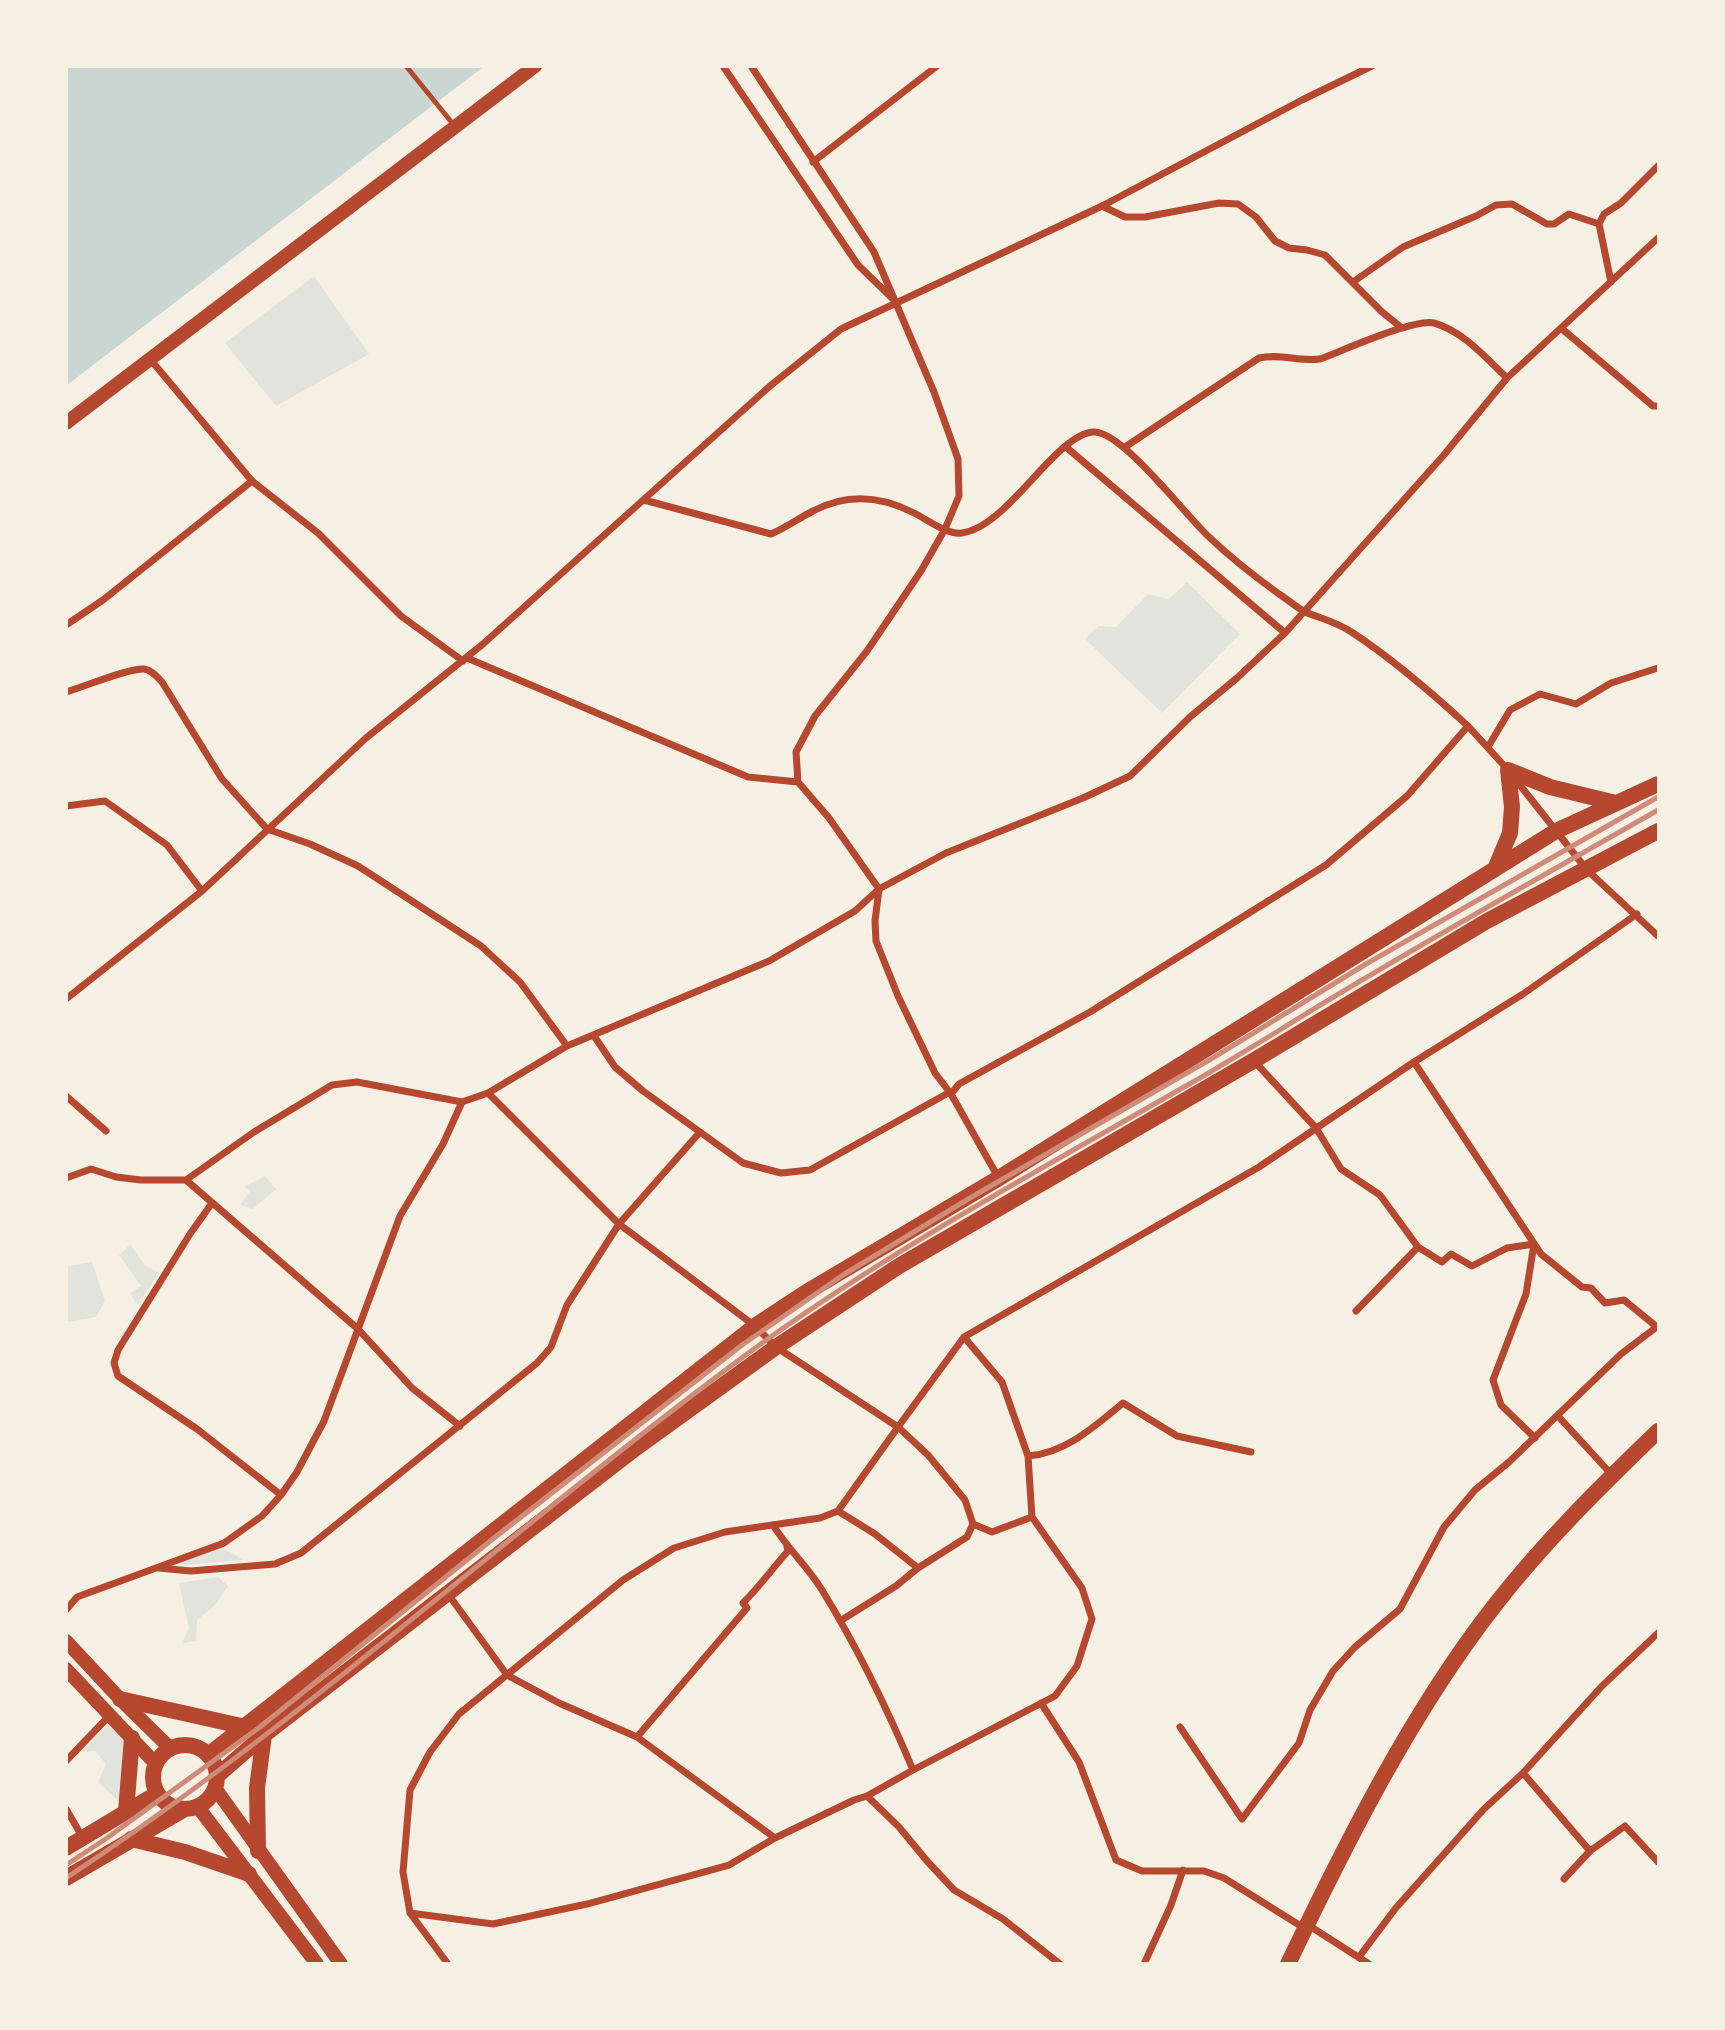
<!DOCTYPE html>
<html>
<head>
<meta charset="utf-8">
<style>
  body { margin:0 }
  #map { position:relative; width:1725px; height:2030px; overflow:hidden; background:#f6efe4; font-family:"IBM Plex Serif",serif }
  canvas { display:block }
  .frame { position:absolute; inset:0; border:68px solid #f6efe4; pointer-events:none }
</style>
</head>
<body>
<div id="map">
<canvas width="1725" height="2030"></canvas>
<div class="frame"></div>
</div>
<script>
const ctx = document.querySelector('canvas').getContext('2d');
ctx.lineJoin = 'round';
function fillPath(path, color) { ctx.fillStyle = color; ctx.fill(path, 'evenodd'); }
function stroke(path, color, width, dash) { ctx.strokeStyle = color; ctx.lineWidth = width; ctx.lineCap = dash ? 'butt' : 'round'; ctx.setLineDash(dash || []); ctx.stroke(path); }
const green = new Path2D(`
  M314,276L369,354L276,406L225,343Z
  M1187,582L1240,634L1162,713L1085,639L1098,626L1116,627L1148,594L1169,599Z
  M265,1176L276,1189L253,1209L240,1205L250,1191L244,1187Z
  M130,1244L145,1265L159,1273L138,1305L130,1294L141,1286L119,1255Z
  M92,1262L105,1301L96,1317L67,1322V1266Z
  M221,1547L244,1560L185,1565L182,1564V1562Z
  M218,1577L228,1586L215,1605L197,1620L196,1641L182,1643L189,1628L179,1583Z
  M111,1722L128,1739L121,1803L98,1782L106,1764L95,1751L81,1752Z`);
const water = new Path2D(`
  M67,67H483L67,385Z`);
const service = new Path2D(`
  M406,66L453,124`);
const minor = new Path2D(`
  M723,66L858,265L893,299
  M751,66L874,252L934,392L958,459L959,496L945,529L921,571L867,651L815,716L796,752L798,782L829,818L879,889L875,921L876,941L898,996L935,1073L951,1094
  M813,162L937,66
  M1102,206L1125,217H1145L1219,203L1238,204L1256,217L1275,241L1289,248L1307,250L1325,255L1382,312L1402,328
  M1353,282L1403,247L1476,216L1496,205L1512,204L1547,224H1554L1569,214L1599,224
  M1611,282L1599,224L1604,214L1621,203L1658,166
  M1561,328L1653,406H1658
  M150,359L252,481L318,533L401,616L463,661
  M1066,447L1285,633
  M1125,447L1259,358C1280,353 1299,362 1320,359C1342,351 1415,318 1434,323C1463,331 1486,358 1507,378
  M644,500L771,534C786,528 799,518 813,511C847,493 881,496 914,513C928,520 947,535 962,533C1008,527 1056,433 1094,432C1122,431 1186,516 1209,537C1231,558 1254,576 1279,594C1287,599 1296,607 1305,612C1322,619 1337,622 1353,633C1394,660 1432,693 1468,726
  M66,625L103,600L252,481
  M467,658L748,777L798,782
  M66,692C84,687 128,668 144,669C152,670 157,677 162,682L222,779L267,829L310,844L358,866L481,946L520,982L567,1046
  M1488,747L1510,710L1540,694L1576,704L1611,683L1658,668
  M66,806L105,801L167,845L202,891
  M66,999L202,891L366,738L483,644L770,386L841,329L1102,206L1302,100L1372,66
  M594,1036L615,1067L643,1091L700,1132
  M1254,1061L1316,1128L1341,1169L1380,1195L1418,1247L1356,1311
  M1414,1062L1541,1254L1582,1287L1591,1288L1605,1303L1624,1300L1657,1327
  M488,1093L619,1224L755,1326L776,1347L898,1427L964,1337L1259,1167L1414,1062L1523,994L1637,914
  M66,1096L106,1131
  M998,1177L951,1094L959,1084L1090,1012L1326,865L1407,796L1468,726L1508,770L1587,870L1658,936
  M66,1178L91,1169L116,1177L141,1180H186
  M212,1203L190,1234L118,1350L114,1363L118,1376L197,1429L281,1495
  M1418,1247L1442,1262L1451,1254L1472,1266L1507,1248L1534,1244L1526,1294L1493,1380L1501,1405L1535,1438
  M1558,1416L1612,1475
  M460,1426L412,1388L358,1329L186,1180L254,1132L332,1085L357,1082L462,1102
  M1028,1456C1066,1453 1095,1426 1123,1403L1177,1436L1251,1452
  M838,1511L875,1534L918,1568
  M773,1525C787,1548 808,1567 822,1590C857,1647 887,1708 913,1770
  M158,1568L191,1571L275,1564L301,1553L537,1363L551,1347L567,1305L619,1224L700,1132L743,1163L781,1173L810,1170L950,1092
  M448,1594L507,1675L559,1703L637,1737L775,1838
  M66,1610L77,1597L224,1543L262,1516L281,1495L297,1472L324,1421L400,1216L443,1144L462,1102L488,1093L567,1046L769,961L855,911L879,889L946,853L1083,798L1130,776L1190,717L1237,678L1285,633L1443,456L1507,378L1658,238
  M840,1621L896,1586L918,1568L967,1537L973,1524L992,1532L1032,1517
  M1041,1703L1079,1762L1116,1860L1142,1871H1204L1224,1878L1304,1928
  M1180,1727L1242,1819L1299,1743L1310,1710L1333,1671L1355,1647L1400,1609L1444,1527L1475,1490L1509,1462L1621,1354L1658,1326
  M637,1737L747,1608L743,1603C760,1586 772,1569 788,1551L787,1547
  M66,1761L110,1715
  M1523,1773L1590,1851
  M867,1796L899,1827L927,1861L954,1890L1003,1919L1060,1964
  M66,1809L83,1838
  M1564,1879L1590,1851L1625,1826L1658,1862
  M410,1913L493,1924L587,1904L729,1865L775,1838L854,1800L867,1796L913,1770L1055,1696L1077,1666L1092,1619L1082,1588L1032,1517L1028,1456L1002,1382L964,1337
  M1308,1925L1369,1964
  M1359,1957L1395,1909L1484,1809L1523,1773L1602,1686L1658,1633
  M448,1964L410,1913L403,1872L410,1790L430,1752L459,1714L623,1580L674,1548L725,1532L820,1518L838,1511L898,1427L928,1455L965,1500L973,1524
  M1144,1964L1171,1905L1183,1870`);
const secondary = new Path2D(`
  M66,423L535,66
  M66,1641L120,1699L170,1748
  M66,1669L155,1763
  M215,1788L341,1964
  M198,1807L317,1964`);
const primary = new Path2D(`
  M1495,869L1510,833L1512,807L1508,770L1550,787L1616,803
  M120,1699L246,1727
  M153 1777a32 32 0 1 1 64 0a32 32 0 1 1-64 0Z
  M208,1755L755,1326L805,1293L999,1178L1556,831L1658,784
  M217,1776L264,1735L636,1448L776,1347L899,1266L1253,1061L1487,921L1658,831
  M126,1811L132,1738
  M131,1839L185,1852L249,1874
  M66,1848L156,1794
  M258,1851L257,1788L264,1735
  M66,1878L183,1810`);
const trunk = new Path2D(`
  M1288,1964C1346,1843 1412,1711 1495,1605C1544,1542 1601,1486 1658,1431`);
const rail = new Path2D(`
  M66,1865L107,1838L260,1727L494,1538L742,1345L843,1275L970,1198L1211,1059L1366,964L1658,797
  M66,1878C306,1720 517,1524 747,1354C885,1253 1036,1172 1184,1087C1248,1051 1310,1010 1374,973C1468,917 1564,864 1658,810`);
fillPath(green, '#e2e4dc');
fillPath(water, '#c9d6d2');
stroke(service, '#b5482f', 5);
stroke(minor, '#b5482f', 7);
stroke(secondary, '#b5482f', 14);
stroke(primary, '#b5482f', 16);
stroke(trunk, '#b5482f', 16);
stroke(rail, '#cf8b77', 5);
</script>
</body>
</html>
